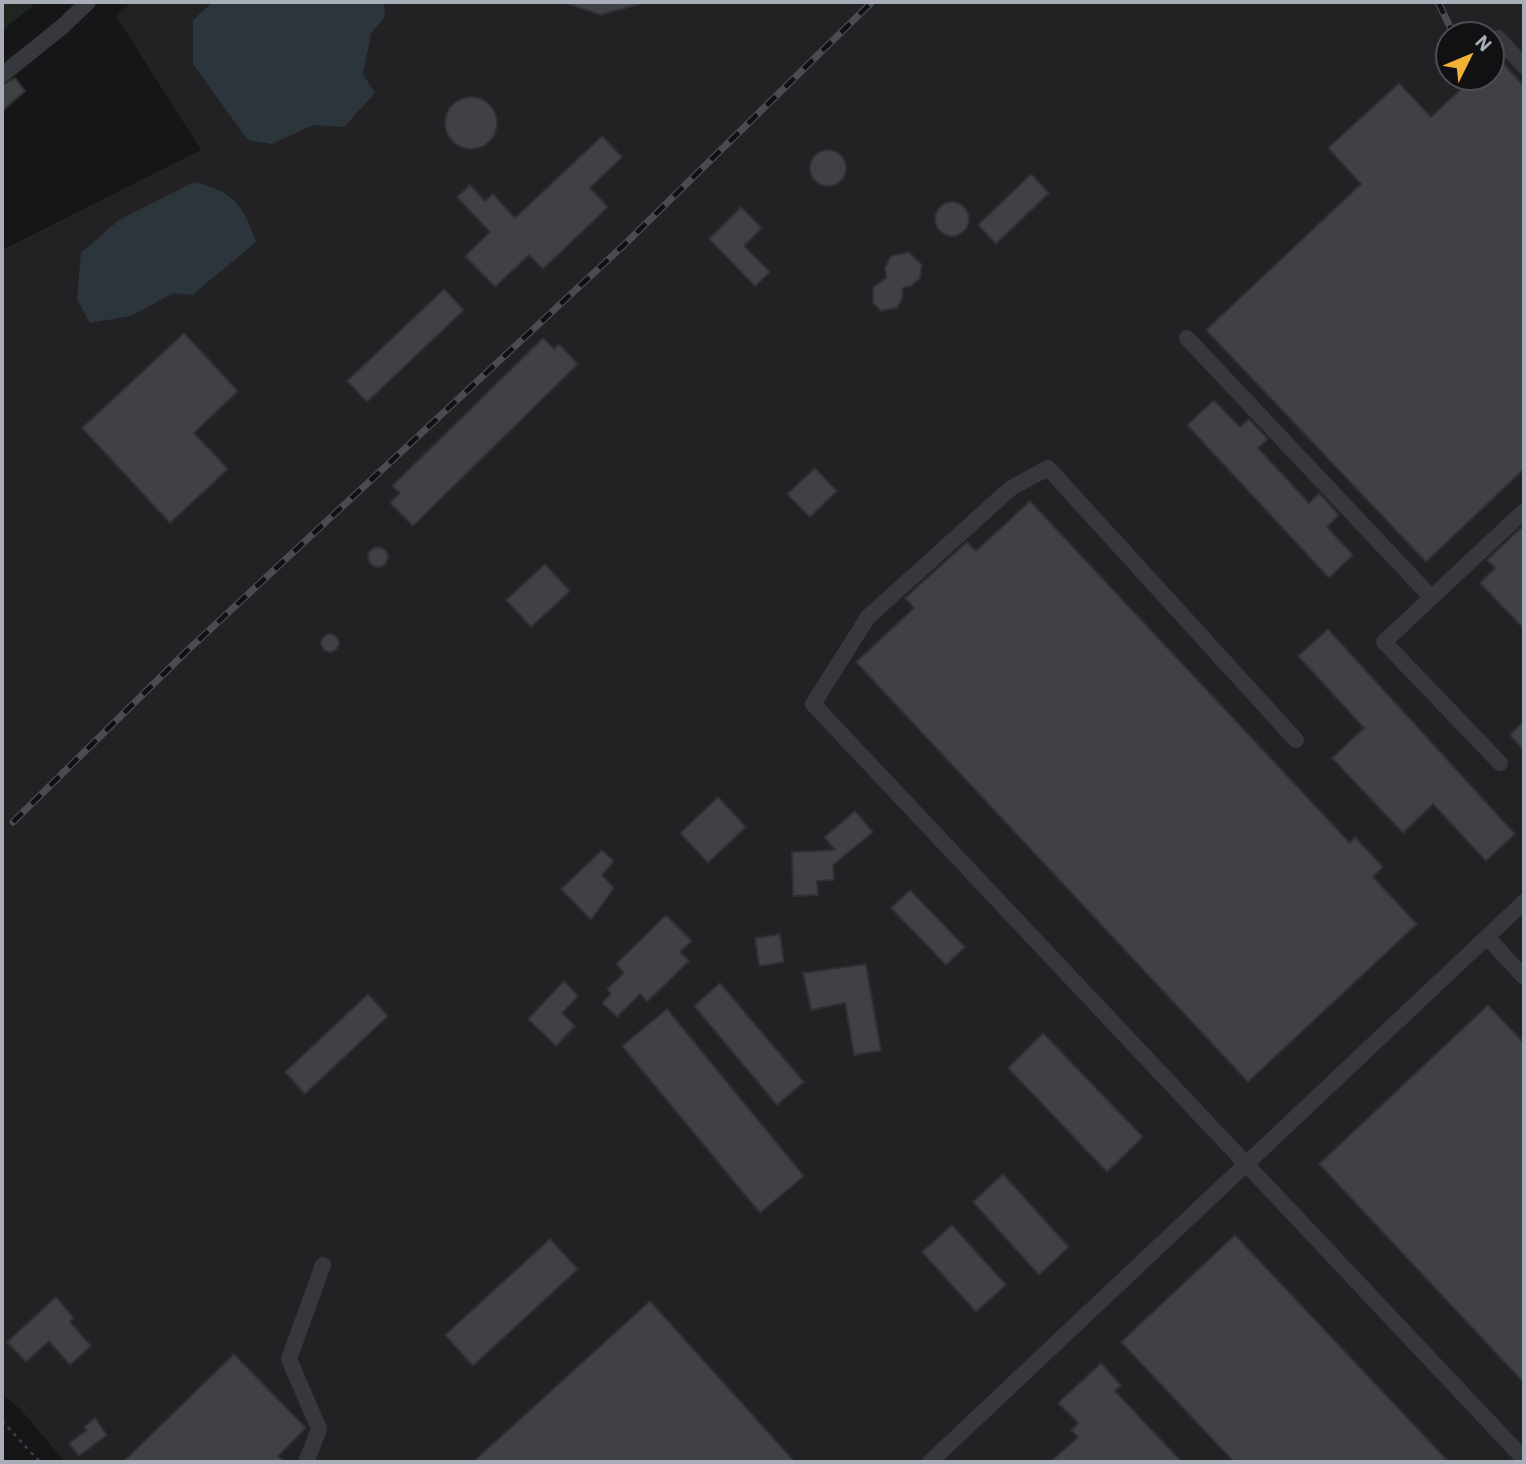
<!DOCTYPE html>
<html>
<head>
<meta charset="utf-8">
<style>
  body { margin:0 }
  #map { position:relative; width:1526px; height:1464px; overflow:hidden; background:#161618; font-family:"IBM Plex Sans",sans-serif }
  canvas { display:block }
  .frame { position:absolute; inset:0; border:4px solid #a8adb8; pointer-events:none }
  .north { position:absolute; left:1435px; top:21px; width:70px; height:70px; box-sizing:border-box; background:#111113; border:2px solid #4d4f55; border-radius:50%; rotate:47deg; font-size:19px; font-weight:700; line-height:28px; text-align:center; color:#a8adb8 }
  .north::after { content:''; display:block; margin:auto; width:24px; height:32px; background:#f2b134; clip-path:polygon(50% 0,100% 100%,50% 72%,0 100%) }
</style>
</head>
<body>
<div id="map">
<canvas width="1526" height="1464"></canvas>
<div class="frame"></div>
<div class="north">N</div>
</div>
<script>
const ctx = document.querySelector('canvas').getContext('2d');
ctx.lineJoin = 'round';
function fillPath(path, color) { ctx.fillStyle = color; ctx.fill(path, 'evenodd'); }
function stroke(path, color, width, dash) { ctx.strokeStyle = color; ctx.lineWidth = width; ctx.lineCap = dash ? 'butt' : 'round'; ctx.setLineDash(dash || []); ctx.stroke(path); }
const built = new Path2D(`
  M132,2H1524V1462H65L21,1410L2,1394V250L201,150L116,16ZM1449,35H1491V77H1449Z`);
const green = new Path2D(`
  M2,2H37L2,31Z`);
const water = new Path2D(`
  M213,2H384L385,17L371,33L363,74L375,93L344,127L313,125L272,144L248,140L193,64V20Z
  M194,182C233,191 243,205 256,242L192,295L173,293L131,316L90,323L77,299L81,253L119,220Z`);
const building = new Path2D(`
  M564,2H640V4L600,15Z
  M1491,50L1524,86V469L1426,562L1206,330L1361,184L1328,148L1399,83L1431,117L1474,77H1491Z
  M15,78L25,91L2,111V85Z
  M445 123a26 26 0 1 1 52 0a26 26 0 1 1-52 0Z
  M602,136L622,157L590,188L608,207L543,269L529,255L495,287L465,256L490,232L457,197L470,185L485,201L493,194L515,218Z
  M810 168a18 18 0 1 1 36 0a18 18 0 1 1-36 0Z
  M1031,174L1049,193L996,244L978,225Z
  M935 219a17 17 0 1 1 34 0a17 17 0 1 1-34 0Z
  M741,207L762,228L744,246L770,272L755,286L709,239Z
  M909,252L922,265L920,278L911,286L903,288L902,299L897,308L881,311L873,303V287L886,278L885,267L891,256Z
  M444,289L464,310L367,402L347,381Z
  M184,333L238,391L194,433L228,469L170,523L82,428Z
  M543,338L554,349L559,344L578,364L413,526L390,503L400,493L392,486Z
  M1214,400L1240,427L1249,419L1268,439L1258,448L1309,503L1319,493L1339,515L1327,527L1353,555L1329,578L1187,425Z
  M815,468L837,491L810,517L787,494Z
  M1030,501L1350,843L1355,837L1383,867L1373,877L1417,924L1248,1082L856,662L914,608L905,598L967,542L976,551Z
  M1524,525V629L1480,583L1495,568L1487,560Z
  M368 557a10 10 0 1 1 20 0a10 10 0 1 1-20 0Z
  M545,564L570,591L531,627L506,600Z
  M1328,629L1515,834L1486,861L1433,804L1403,833L1332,758L1364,728L1298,656Z
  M321 643a9 9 0 1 1 18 0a9 9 0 1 1-18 0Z
  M1524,721V751L1510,735Z
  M718,797L746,827L708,863L680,833Z
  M855,811L873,832L833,865L834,880L817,881L818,895L793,896L792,852L835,850L824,837Z
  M602,850L614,861L602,875L614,888L591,920L561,889Z
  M910,890L965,947L946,965L891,908Z
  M666,915L692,941L680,952L689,961L647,1002L640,994L617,1017L602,1003L611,994L607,989L624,973L616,964Z
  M780,934L784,962L759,966L755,938Z
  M866,964L881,1051L854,1055L845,1003L811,1010L803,973Z
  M564,981L578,996L562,1013L575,1026L556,1046L528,1019Z
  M720,983L804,1082L777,1105L694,1006Z
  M368,994L388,1016L305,1094L285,1072Z
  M1488,1005L1524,1043V1383L1319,1164Z
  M667,1009L804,1176L760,1213L622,1046Z
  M1043,1033L1143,1137L1107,1172L1008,1068Z
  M1003,1174L1069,1247L1039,1275L973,1202Z
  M952,1225L1006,1285L976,1312L922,1252Z
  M1235,1235L1449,1462H1234L1121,1342Z
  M550,1239L578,1269L473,1366L445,1335Z
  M56,1297L74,1318L70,1322L91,1346L70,1365L49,1341L26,1362L7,1342Z
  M650,1301L795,1462H473Z
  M234,1354L306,1428L278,1456L284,1462H123Z
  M1101,1363L1121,1385L1115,1391L1182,1462H1050L1078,1437L1071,1430L1078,1423L1058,1403Z
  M95,1418L107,1435L79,1456L69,1443L87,1430L84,1427Z`);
const path = new Path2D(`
  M2,1421L40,1462`);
const minor = new Path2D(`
  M1498,38L1524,66
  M2,75L63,26L88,2
  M1187,338L1431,597
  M1296,740L1048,468L1011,488L868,617L813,704L1524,1459
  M1500,763L1384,642L1524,511
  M1487,937L1524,977
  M306,1462L319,1429L289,1359L323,1265
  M930,1462L1524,902`);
const rail = new Path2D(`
  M1438,2L1451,29
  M13,822L189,649L625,244L872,2`);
fillPath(built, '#222225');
fillPath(green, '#1e261f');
fillPath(water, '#2c353c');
fillPath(building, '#404145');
stroke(building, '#303034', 2);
stroke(path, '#3d3f44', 2.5, [3.5, 5]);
stroke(minor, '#37383d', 16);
stroke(rail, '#4a4c52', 7);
stroke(rail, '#111113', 4.5, [13]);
</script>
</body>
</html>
